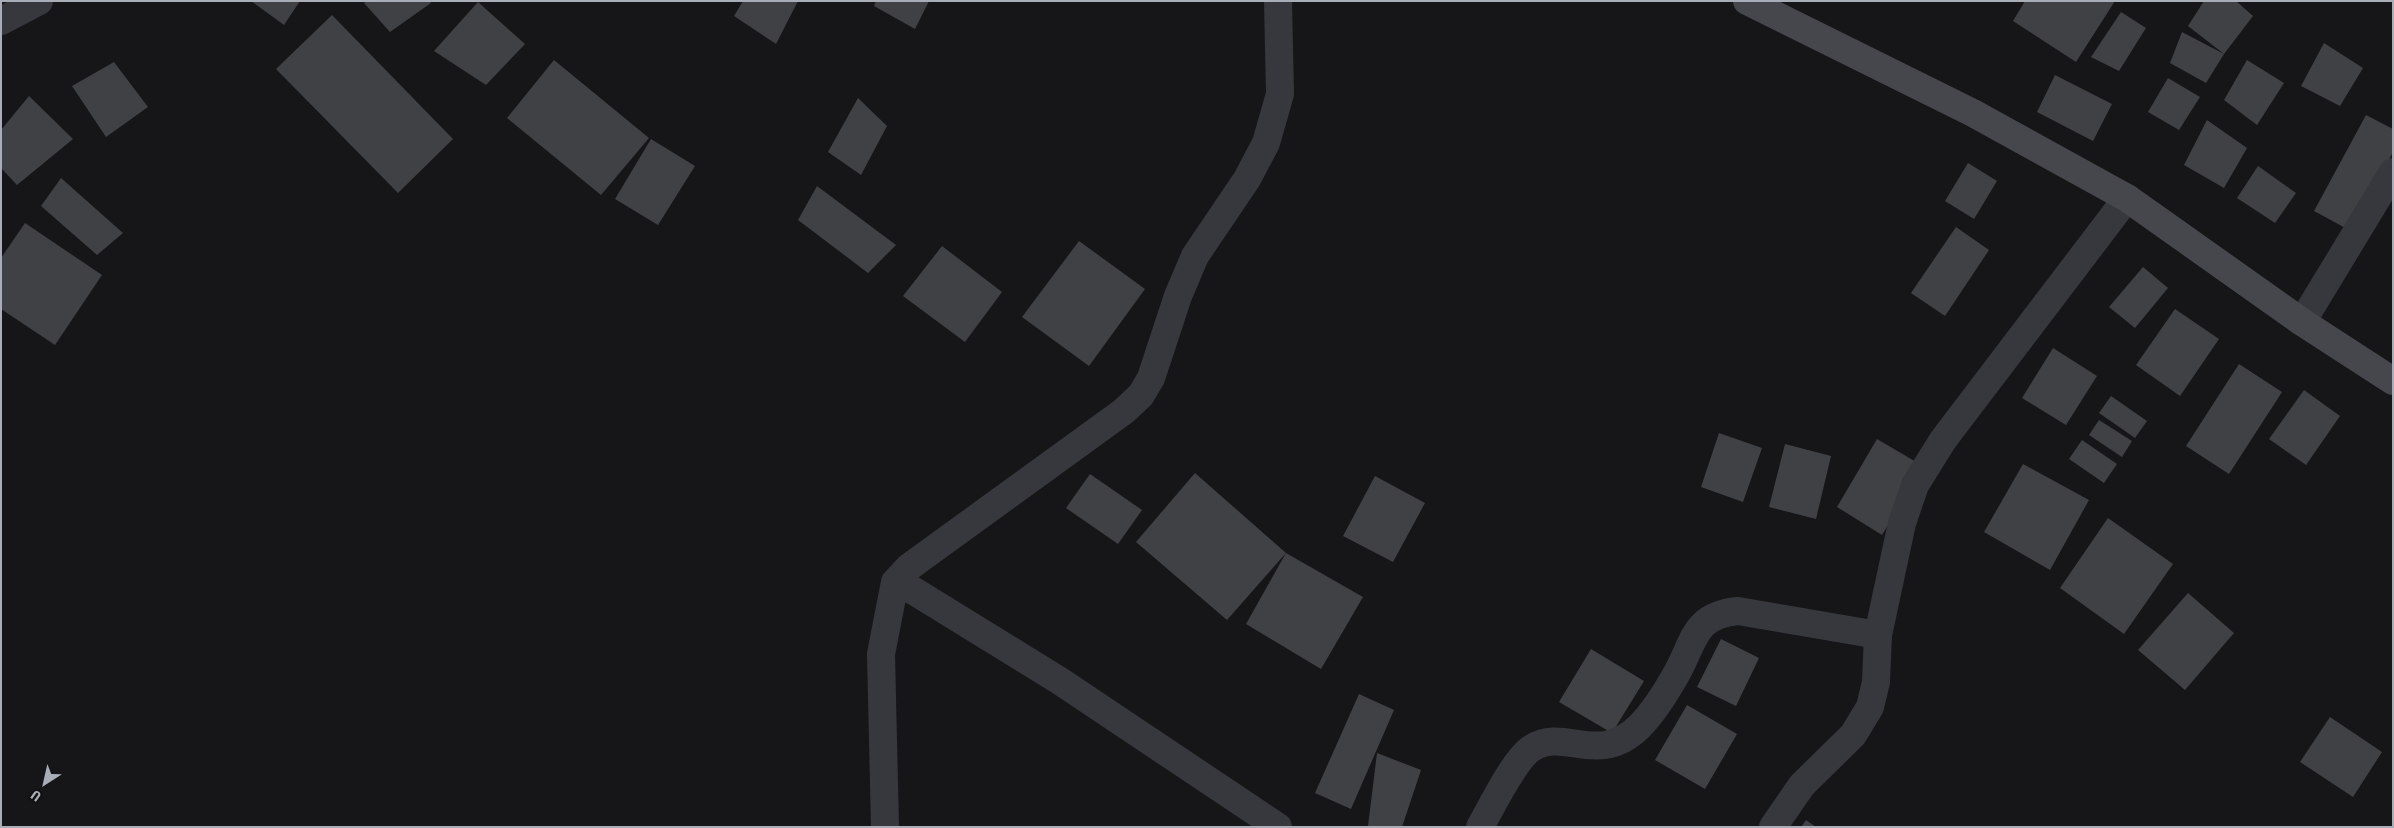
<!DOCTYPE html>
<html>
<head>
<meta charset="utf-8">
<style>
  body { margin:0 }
  #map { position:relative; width:2394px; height:828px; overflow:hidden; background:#161618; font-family:"Fira Sans Condensed",sans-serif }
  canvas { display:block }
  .frame { position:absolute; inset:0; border:2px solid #a8adb8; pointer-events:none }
  .north { position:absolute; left:20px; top:758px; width:50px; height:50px; -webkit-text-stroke:4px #111113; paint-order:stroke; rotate:215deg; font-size:14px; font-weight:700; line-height:20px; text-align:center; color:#a8adb8 }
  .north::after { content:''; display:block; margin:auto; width:18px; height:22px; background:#a8adb8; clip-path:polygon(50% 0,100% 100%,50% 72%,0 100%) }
</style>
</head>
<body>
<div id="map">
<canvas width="2394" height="828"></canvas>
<div class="frame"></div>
<div class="north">U</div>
</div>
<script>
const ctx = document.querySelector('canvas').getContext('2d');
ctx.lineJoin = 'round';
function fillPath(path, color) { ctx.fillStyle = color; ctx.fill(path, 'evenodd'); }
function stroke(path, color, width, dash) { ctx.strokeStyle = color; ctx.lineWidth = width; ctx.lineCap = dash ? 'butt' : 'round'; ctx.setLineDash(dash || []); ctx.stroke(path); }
const building = new Path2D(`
  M251,1H300L284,25Z
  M366,1H430L431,3L390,32L364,3Z
  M743,1H798L776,44L734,16Z
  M876,1H929L915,29L874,6Z
  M2025,1H2115L2076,62L2013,21Z
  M2204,1H2236L2253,16L2224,54L2188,26Z
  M478,2L525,44L486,85L434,51Z
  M2121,12L2146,28L2119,71L2091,57Z
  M332,15L453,139L398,193L276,69Z
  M2182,32L2224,54L2206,83L2170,63Z
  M2324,43L2363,68L2340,106L2301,86Z
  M554,60L649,138L601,195L507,118Z
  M2247,60L2284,83L2257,125L2224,100Z
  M114,62L148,107L106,137L72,86Z
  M2055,75L2112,104L2093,141L2037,112Z
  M2168,78L2200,97L2179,130L2148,112Z
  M29,96L73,139L17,185L1,168V130Z
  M858,98L887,126L861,175L828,152Z
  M2366,115L2393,129V152L2351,231L2314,211Z
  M2207,120L2247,148L2224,188L2184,165Z
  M651,139L695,166L658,225L615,199Z
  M1968,163L1997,181L1974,219L1945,201Z
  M2258,166L2296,193L2275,223L2237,198Z
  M61,178L123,233L97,255L41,206Z
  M817,186L896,245L868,273L798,220Z
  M25,223L102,275L55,345L1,309V258Z
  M1956,227L1989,250L1945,316L1911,293Z
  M1079,241L1145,289L1089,366L1022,317Z
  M942,246L1002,292L965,342L903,296Z
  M2143,267L2168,288L2135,328L2109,307Z
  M2175,309L2219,339L2180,396L2136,365Z
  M2053,348L2097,376L2066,425L2022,398Z
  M2239,364L2282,392L2229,474L2186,446Z
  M2304,390L2340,416L2306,465L2269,439Z
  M2111,396L2147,421L2135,438L2099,413Z
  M2099,420L2132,441L2122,457L2089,435Z
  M1719,433L1762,448L1743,502L1701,487Z
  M1877,439L1923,466L1882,535L1837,507Z
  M2082,440L2117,464L2104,483L2069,459Z
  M1785,444L1831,456L1816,519L1769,507Z
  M2023,464L2089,500L2050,570L1984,532Z
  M1195,473L1286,553L1227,620L1136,542Z
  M1090,474L1142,510L1118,544L1066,508Z
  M1375,476L1425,503L1393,562L1343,536Z
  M2108,518L2173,564L2124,634L2060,588Z
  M1286,553L1363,597L1321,669L1246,624Z
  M2188,593L2234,633L2185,690L2138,650Z
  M1721,639L1759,658L1736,706L1697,687Z
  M1591,649L1644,681L1612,733L1559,702Z
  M1359,694L1394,710L1351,809L1315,793Z
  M1687,705L1737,734L1705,789L1655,760Z
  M2330,717L2382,752L2353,797L2300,762Z
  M1377,753L1421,770L1402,827L1368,826Z
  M1806,820L1816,827H1801Z`);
const street = new Path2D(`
  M1278,1L1280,94L1266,143L1247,179L1195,256L1178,296L1151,378L1141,395L1124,411L909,567L895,582L914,591L1060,681L1278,827
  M1,21L39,1
  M2302,322L2393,172
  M885,827L881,654L895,582
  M1480,827C1491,808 1515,758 1532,748C1565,727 1597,767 1639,727C1654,712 1668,689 1678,671C1695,639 1695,615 1738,611L1878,635
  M1773,827L1802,785L1853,735L1870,707L1876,682L1878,635L1902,523L1915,485L1943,440L2127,198`);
const secondary = new Path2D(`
  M1747,1L1973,113L2127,198L2302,322L2393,381`);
fillPath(building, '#404145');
stroke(street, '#37383d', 28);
stroke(secondary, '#45474d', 28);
</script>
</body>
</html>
